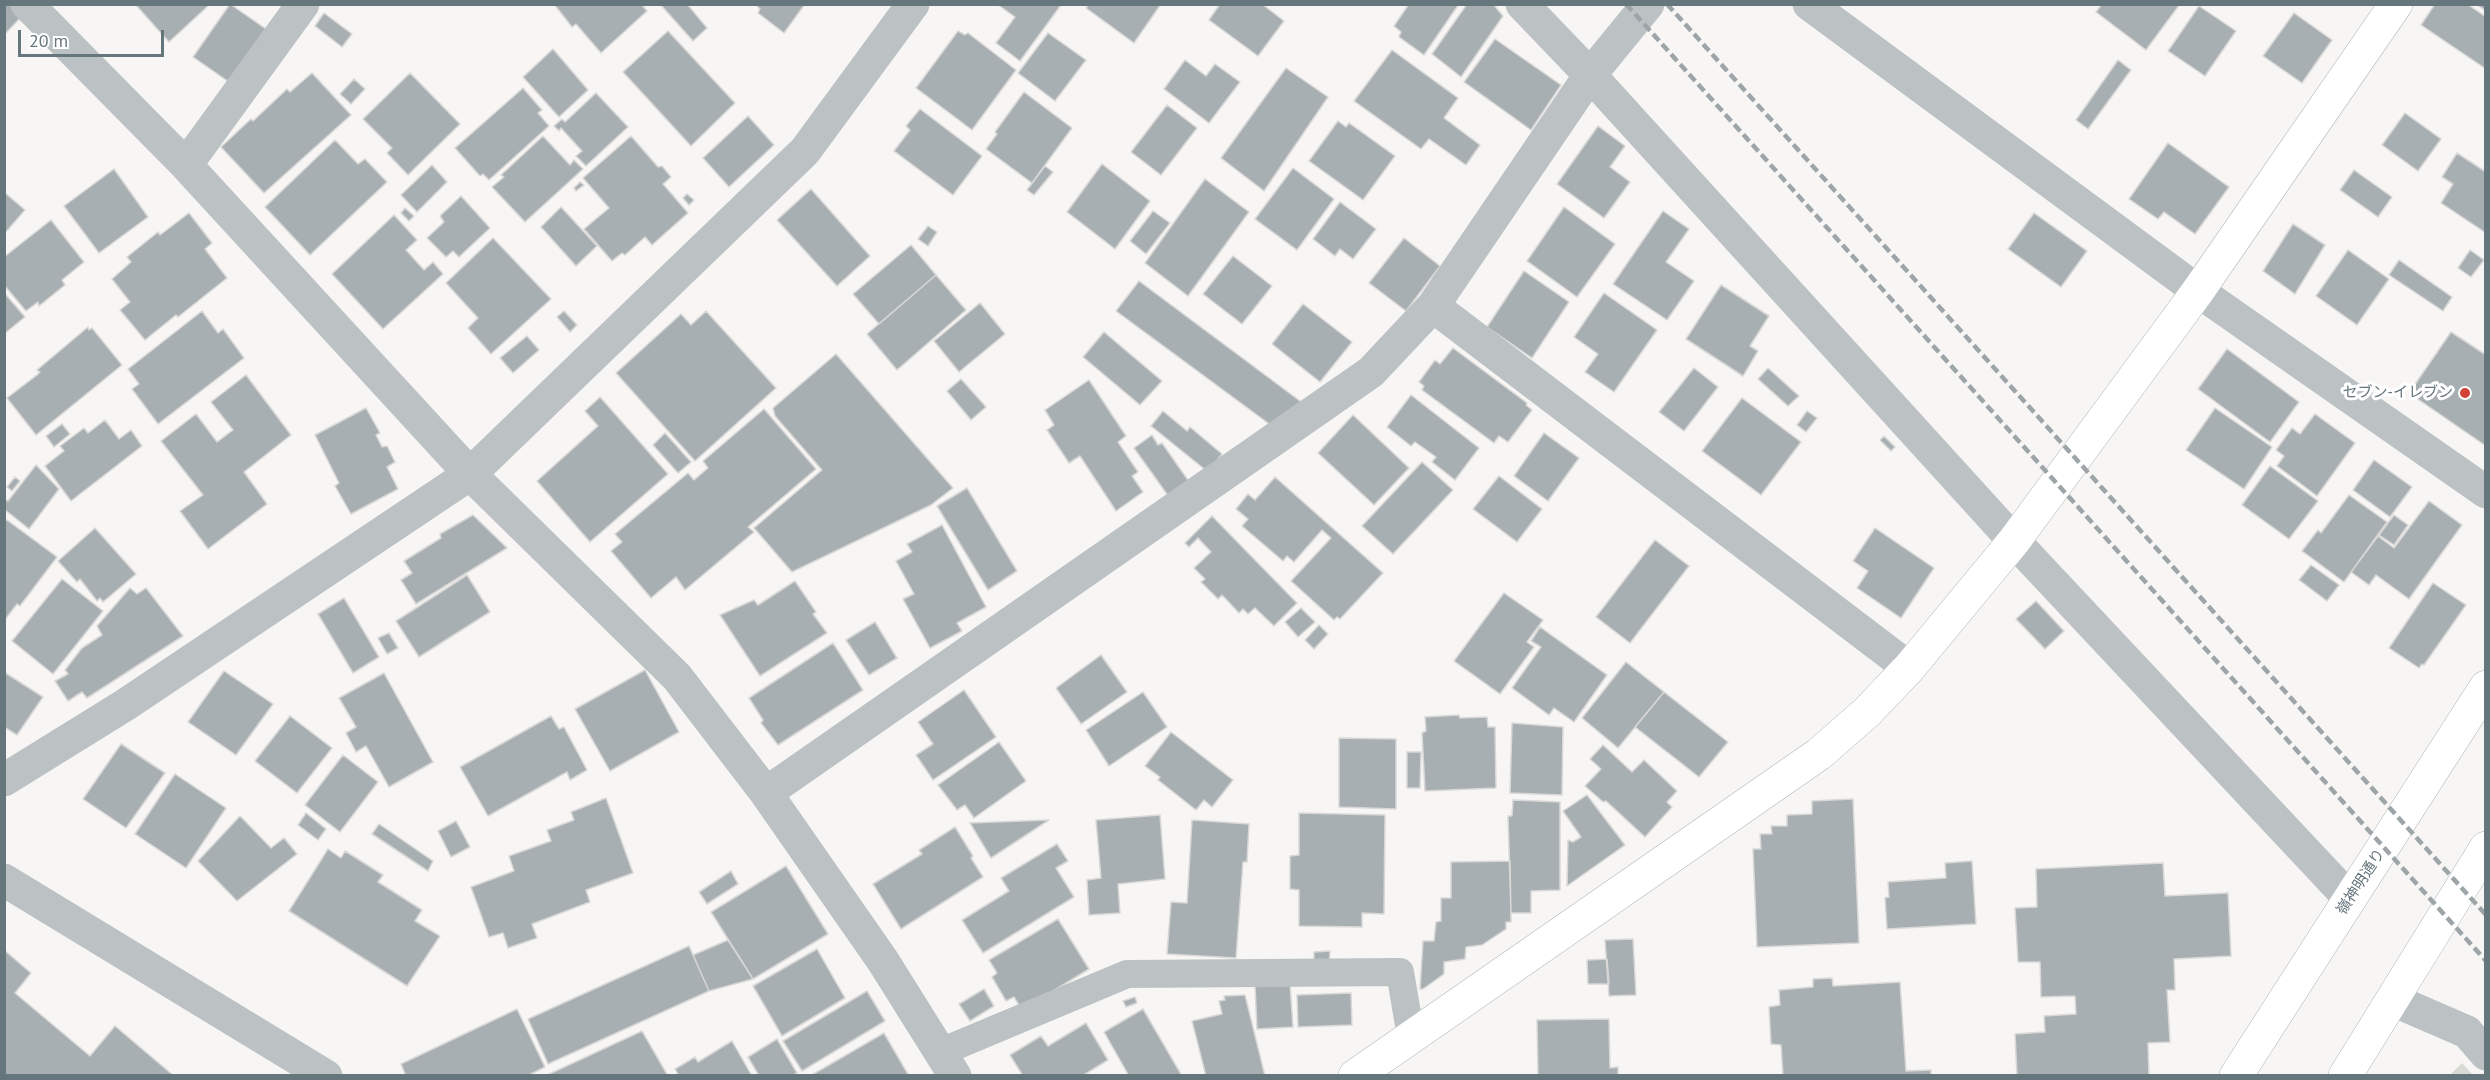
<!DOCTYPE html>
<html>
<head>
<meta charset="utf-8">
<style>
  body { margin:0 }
  #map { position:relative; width:2490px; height:1080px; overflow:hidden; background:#f7f6f4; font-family:"PT Sans",sans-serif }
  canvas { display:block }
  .frame { position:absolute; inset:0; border:6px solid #65767c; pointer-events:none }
  .scale { position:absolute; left:18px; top:30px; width:146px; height:27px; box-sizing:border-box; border:3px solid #65767c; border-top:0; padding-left:8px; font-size:18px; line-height:21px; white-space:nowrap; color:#65767c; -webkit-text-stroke:4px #fff; paint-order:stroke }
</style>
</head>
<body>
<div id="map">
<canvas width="2490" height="1080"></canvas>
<div class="frame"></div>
<div class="scale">20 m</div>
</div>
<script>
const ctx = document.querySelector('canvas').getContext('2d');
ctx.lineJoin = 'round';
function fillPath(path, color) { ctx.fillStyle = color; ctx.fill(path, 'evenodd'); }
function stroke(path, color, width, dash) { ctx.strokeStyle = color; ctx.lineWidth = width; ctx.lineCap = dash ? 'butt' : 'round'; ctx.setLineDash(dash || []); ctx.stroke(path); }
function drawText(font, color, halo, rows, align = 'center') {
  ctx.font = font + ' "PT Sans","Noto Sans JP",sans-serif'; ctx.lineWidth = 6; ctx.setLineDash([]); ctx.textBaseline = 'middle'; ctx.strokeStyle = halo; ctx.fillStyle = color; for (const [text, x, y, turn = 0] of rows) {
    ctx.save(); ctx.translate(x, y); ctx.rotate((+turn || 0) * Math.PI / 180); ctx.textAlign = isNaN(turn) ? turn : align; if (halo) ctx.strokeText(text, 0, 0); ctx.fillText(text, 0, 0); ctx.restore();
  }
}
const green = new Path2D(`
  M2462,1063L2473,1075H2450Z`);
const building = new Path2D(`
  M4,4H12L23,15L4,35Z
  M135,4H206L208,6L169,42Z
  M230,4L266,29L229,82L193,57Z
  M554,4H641L647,11L601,53L576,24L572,27Z
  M660,4H687L707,28L693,41Z
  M755,4H805L784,33L758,13L760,9Z
  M997,4H1061V5L1020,61L996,43L1015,17Z
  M1089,4H1161L1134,43L1086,8Z
  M1220,4H1262L1284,21L1258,56L1209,20Z
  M1409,4H1459L1424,55L1399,37L1401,32L1394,26Z
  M1467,4H1493L1503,16L1461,77L1432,54Z
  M2102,4H2180L2146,50L2096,12Z
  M2435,4H2467L2486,17V69L2421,25Z
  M2476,4H2486V11Z
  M2199,6L2236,31L2205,76L2168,51Z
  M324,13L352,34L342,47L315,26Z
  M2294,13L2332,40L2302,83L2263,56Z
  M668,31L735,103L691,146L623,72Z
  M958,31L965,35L968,33L1016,70L972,130L916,88Z
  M1048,33L1086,60L1055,101L1018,73Z
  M1495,39L1561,85L1531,130L1464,82Z
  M553,49L588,90L559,117L523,77Z
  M1392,50L1458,98L1444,118L1480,145L1466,165L1429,139L1421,149L1354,101Z
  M1185,60L1206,76L1215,64L1240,82L1209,123L1164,89Z
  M2118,60L2131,70L2088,129L2076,120Z
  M1286,68L1328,97L1264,191L1221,158Z
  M312,73L351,115L264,193L221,147L251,119L253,121L287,89L290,92Z
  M410,73L460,124L408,175L387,153L392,148L363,119Z
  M354,79L365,89L351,104L340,94Z
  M523,88L542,110L538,113L549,126L489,180L483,174L480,176L455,148Z
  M1024,92L1072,128L1032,183L986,149L997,134L995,132Z
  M596,93L628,127L586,166L576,156L582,151L561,128L559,131L554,126L562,119L565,122Z
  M1167,105L1197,128L1161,175L1131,152Z
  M920,109L982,156L953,195L894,151L910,130L906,126Z
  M2405,113L2441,139L2418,171L2382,145Z
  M748,116L774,145L729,187L703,158Z
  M1338,121L1346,127L1349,123L1395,156L1363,200L1309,161Z
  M1598,126L1625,146L1610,167L1630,182L1604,218L1557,184Z
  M543,136L570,165L574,160L583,169L525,222L492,187L504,177L501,175Z
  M631,136L658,167L662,166L671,177L663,184L688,213L652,245L645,237L625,255L622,253L612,261L584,229L609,208L583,178Z
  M335,140L358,164L365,159L387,182L310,255L265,207Z
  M2168,143L2229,187L2195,234L2164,212L2158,219L2129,199Z
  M2457,153L2486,172V233L2441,203L2453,184L2442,177Z
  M1102,164L1150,201L1115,249L1067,212Z
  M432,165L447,182L417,212L401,195Z
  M1045,166L1053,172L1034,195L1027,190Z
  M1293,168L1334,199L1297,250L1255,219Z
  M114,169L148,217L99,253L64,206Z
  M2354,170L2392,197L2378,217L2340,190Z
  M1205,179L1249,212L1188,296L1145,263Z
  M580,182L584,185L576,191L574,188Z
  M811,189L870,256L837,286L777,220Z
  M4,192L25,210L5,233L4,232Z
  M687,194L694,200L689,205L683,198Z
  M461,196L490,228L459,257L453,251L446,257L427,238L444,222L440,216Z
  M1340,202L1376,229L1353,259L1340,249L1335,256L1313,239Z
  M561,207L597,246L576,266L541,227Z
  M1564,207L1615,244L1577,297L1527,261Z
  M405,208L414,216L409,221L401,213Z
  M1153,211L1170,223L1146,254L1130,241Z
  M1663,211L1689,229L1666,262L1694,281L1667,320L1613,284Z
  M189,213L212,243L205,249L227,278L178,317L176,315L145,340L120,310L130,302L112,279L131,262L127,257L158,232L160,235Z
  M2034,213L2087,251L2061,287L2008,249Z
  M394,215L417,240L406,250L424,270L433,262L443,274L383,329L332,274Z
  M51,220L84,262L62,280L65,285L39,306L38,302L26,311L4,285V257Z
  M2293,224L2325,245L2295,294L2263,271Z
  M928,226L937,232L928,246L918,239Z
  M493,238L551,299L491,354L468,328L478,318L446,283Z
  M1404,238L1440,266L1406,311L1369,283Z
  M911,245L936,275L879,324L853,294Z
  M2348,250L2389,279L2357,325L2316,296Z
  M2470,250L2484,260L2471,277L2458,268Z
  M1233,256L1272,286L1242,324L1203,294Z
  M2399,260L2452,297L2443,311L2389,275Z
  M1524,271L1569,302L1532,358L1487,327Z
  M936,275L966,310L897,370L867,334Z
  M1139,281L1304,404L1272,426L1116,311Z
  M1721,285L1769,316L1750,346L1758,351L1743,376L1686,339Z
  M1604,293L1657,330L1614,392L1585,372L1598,354L1574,337Z
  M6,295L25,317L4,334V296Z
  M980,303L1005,334L959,372L934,341Z
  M1303,304L1352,342L1320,382L1272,344Z
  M202,311L218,333L223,329L244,358L158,424L132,389L139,384L128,369Z
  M564,311L577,325L570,332L557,317Z
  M706,311L776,388L695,461L616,373L681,314L691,325Z
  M88,327L89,330L92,328L122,365L36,435L7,398L37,375L40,372L37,370Z
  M1104,332L1162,381L1140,405L1083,357Z
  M2451,332L2486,355V446L2409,393Z
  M527,336L539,350L513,373L500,358Z
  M1453,348L1527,403L1526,405L1532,410L1508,442L1499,436L1494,443L1422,390L1424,386L1419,382L1435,360L1440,364Z
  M2227,349L2299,402L2270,442L2198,389Z
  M836,354L953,488L931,505L792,572L754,528L822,470L775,416L773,408Z
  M1694,368L1718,387L1684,431L1659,412Z
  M1768,368L1799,396L1788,406L1758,379Z
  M246,375L291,435L244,472L267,504L208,549L180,511L203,495L161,441L196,414L217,442L233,430L211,402Z
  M961,379L986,407L971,420L947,391Z
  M1089,380L1126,436L1118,442L1138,472L1132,476L1143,492L1116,511L1080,456L1069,463L1047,430L1054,425L1045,410Z
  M1411,395L1479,448L1455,480L1432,462L1436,457L1415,442L1411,446L1387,427Z
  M600,397L668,474L590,542L537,481L598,426L585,411Z
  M1742,398L1801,442L1761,495L1702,451Z
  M366,408L380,433L376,435L382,447L387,446L395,462L387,467L398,489L351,514L335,486L339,483L315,435Z
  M2215,408L2272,447L2244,489L2186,450Z
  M764,409L816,469L748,527L754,532L685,590L676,577L651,598L611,551L622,542L615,534L688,473L694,480L708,468L703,461Z
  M1163,411L1187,431L1190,427L1222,454L1208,472L1151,426Z
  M1807,411L1817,418L1806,432L1797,425Z
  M2315,414L2355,443L2317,496L2277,466L2284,456L2276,450L2292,428L2300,434Z
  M1353,415L1409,468L1374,505L1318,453Z
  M105,420L119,439L131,430L142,446L71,501L45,466L64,451L60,446L84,428L88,433Z
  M62,424L70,434L54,447L46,436Z
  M665,433L691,462L678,473L653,445Z
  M1544,433L1579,458L1548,501L1514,476Z
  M1152,435L1158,445L1162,443L1190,483L1169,497L1134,448Z
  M1884,436L1895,447L1891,451L1880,440Z
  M2374,460L2412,487L2390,517L2353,490Z
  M1422,462L1453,490L1393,554L1362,526Z
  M36,465L59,489L29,529L4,509V499L8,501Z
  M2270,466L2318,501L2289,539L2242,505Z
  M1499,476L1542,509L1517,542L1473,509Z
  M15,477L20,481L12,491L7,487Z
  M1275,477L1383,573L1340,619L1337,617L1334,620L1291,581L1331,538L1322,530L1294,562L1287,556L1283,561L1242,526L1248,519L1236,509L1248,494L1255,500Z
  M967,488L1017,571L988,590L937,506Z
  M2349,495L2387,522L2344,582L2302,551L2318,530L2321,533Z
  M2429,501L2462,525L2409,599L2376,575L2369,585L2351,572L2378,536L2394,548Z
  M473,515L507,548L416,604L401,580L412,573L404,561L441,538L440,534Z
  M2394,515L2408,525L2394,545L2379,535Z
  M1212,516L1297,603L1274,626L1255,608L1248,614L1243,609L1239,613L1222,595L1218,599L1201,582L1205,579L1194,568L1211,552L1198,538L1189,547L1185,543Z
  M7,520L57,557L20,606L17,604L4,621V523Z
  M942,525L986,607L957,623L962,631L930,648L903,599L914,594L896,561L912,552L907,544Z
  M95,528L136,574L103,602L100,598L97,601L80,579L77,582L58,561Z
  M1875,528L1934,568L1901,618L1857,588L1868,571L1853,561Z
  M1655,540L1689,566L1630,643L1596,617Z
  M2311,565L2339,585L2327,601L2299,580Z
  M467,575L490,612L419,657L396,621Z
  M62,579L103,611L53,674L12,641Z
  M795,581L816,612L813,614L827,633L760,676L720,615L754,600L758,605Z
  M2433,583L2466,605L2424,665L2422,664L2419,668L2389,648Z
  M130,588L137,594L146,588L183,636L87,698L82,692L68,701L55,681L68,674L65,670L82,648L102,635L97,626Z
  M1504,593L1543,620L1527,642L1534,647L1500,694L1454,661Z
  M344,598L379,657L353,673L318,614Z
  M2036,601L2064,631L2045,649L2016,619Z
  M1301,608L1315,622L1298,637L1285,622Z
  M875,622L897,658L869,675L846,640Z
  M1319,625L1328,634L1314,649L1305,640Z
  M1540,627L1607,675L1574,722L1554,708L1549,715L1512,688L1541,647L1531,641Z
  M389,633L398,648L387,654L378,638Z
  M833,643L863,690L778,745L761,723L763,720L749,698Z
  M1101,655L1127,692L1081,724L1056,688Z
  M1626,662L1664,692L1618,748L1582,718Z
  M645,670L679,732L610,771L575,709Z
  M224,671L273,704L236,755L188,722Z
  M4,672L43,697L17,735L4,727Z
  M384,673L433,762L389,787L366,746L356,752L346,733L356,727L339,698Z
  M964,690L996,737L933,780L916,755L933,744L918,722Z
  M1143,692L1167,727L1109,766L1086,730Z
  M1664,692L1728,742L1699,777L1635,727Z
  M1459,715L1460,718L1487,717L1488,727H1495L1496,788L1425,791L1422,733L1426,731L1425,717Z
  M290,716L332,748L297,793L255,761Z
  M551,716L559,729L564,727L587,770L570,780L567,772L488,816L460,767Z
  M1512,723L1563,727L1562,795L1510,793Z
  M1171,732L1233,780L1212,807L1204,800L1196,810L1158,780L1160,777L1145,766Z
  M1339,738L1396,739V809L1339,807Z
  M999,742L1026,781L974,818L965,805L957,810L938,785Z
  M121,744L165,773L126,828L83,799Z
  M1603,745L1632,772L1644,760L1677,791L1667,802L1672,807L1645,837L1606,801L1603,802L1585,786L1601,769L1590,759Z
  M1407,752H1421L1420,788H1407Z
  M343,755L378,782L340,832L305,805Z
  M175,774L226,808L186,868L135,834Z
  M1587,795L1625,845L1567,886L1568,840L1573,842L1581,837L1563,811Z
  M606,798L633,873L586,890L590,902L532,924L537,938L508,948L503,933L489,937L471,887L514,871L509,856L551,841L547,830L574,820L571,812Z
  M1853,799L1859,943L1757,947L1753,849H1761L1760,834H1772L1771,826H1787V815L1812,814V801Z
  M1513,800L1560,802V890L1531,891V913H1511L1508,816H1512Z
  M306,813L326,829L318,840L298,825Z
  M1299,813L1385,815L1384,914L1362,913V927L1299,926V890L1290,889V856L1299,855Z
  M1160,815L1165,879L1118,884L1120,913L1089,915L1087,880L1101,878L1096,820Z
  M240,816L271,848L284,838L297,854L237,901L198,861Z
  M1049,820L991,858L970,823Z
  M1192,820L1249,824L1247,862H1243L1236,958L1167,954L1171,902L1187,903Z
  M456,821L470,847L451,857L438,831Z
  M379,824L433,861L428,871L372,834Z
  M955,827L973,856L971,858L983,877L901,929L873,884L922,854L919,850Z
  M1057,844L1068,861L1056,868L1074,897L983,953L962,920L1009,891L1001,878Z
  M328,849L341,858L345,851L383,875L378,882L422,910L415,921L440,936L407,986L289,911Z
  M1510,861L1511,922H1506V929L1482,945L1466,947L1465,959L1444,962V974L1423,989H1420L1423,941H1434L1436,922L1441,921V898H1451V862Z
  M1972,861L1976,924L1887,929L1885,898L1889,897L1888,882L1946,878L1945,863Z
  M2163,863L2165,896L2228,893L2231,956L2174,959L2175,990H2167L2170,1042L2148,1043L2149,1076H2017L2015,1034L2045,1032L2044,1016L2076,1014L2075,996L2041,997L2040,962H2018L2015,908L2037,907L2036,869Z
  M786,866L828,934L753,979L711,912Z
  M731,871L738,884L707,904L699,892Z
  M1058,919L1089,969L1022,1010L1014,997L1006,1001L992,977L997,973L989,960Z
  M1633,939L1636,995L1609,996L1605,940Z
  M728,940L753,979L709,991L693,955Z
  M689,946L709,991L548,1064L528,1019Z
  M817,949L845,998L782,1036L753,986Z
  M4,950L31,973L15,993L90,1056L115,1026L174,1076H4Z
  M1330,951L1329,966H1314V952Z
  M1607,959L1609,984H1588L1587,960Z
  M1832,978L1833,986L1900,982L1906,1071L1931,1070V1076H1783L1781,1045L1771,1044L1769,1007L1780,1005L1779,990L1813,987V979Z
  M1290,984L1293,1027L1257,1029L1255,986Z
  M984,989L994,1006L970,1021L959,1004Z
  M867,991L885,1021L802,1071L783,1041Z
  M1351,993L1352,1025L1298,1027L1297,995Z
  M1245,995L1265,1076H1206L1192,1021L1222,1014L1219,1001L1225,1000L1224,996Z
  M1135,997L1137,1003L1126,1007L1123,1001Z
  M517,1009L545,1067L527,1076H406L401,1064Z
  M1143,1009L1182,1076H1129L1104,1032Z
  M1609,1019L1610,1068L1618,1067V1076H1538L1537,1020Z
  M1086,1023L1108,1060L1082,1076H1023L1010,1055L1041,1036L1048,1046Z
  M642,1031L668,1076H545Z
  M884,1033L909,1076H810Z
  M777,1039L797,1073L792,1076H759L748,1057Z
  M732,1041L752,1076H679L675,1069L695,1057L698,1062Z`);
const lane = new Path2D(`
  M941,1052L1127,974L1400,972L1411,1037`);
const street = new Path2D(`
  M27,4L186,165L470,474L677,677L766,793L883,961L955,1076
  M1522,4L1590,75L2014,541L2350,899
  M1809,4L2198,291L2486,492
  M186,165L303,4
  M1433,306L1909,668
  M4,780L125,705L470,474L805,151L913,4
  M766,793L1371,372L1433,306L1590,75L1648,4
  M4,880L326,1076
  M2393,1000L2467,1032L2486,1054`);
const secondary = new Path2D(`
  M1355,1076L1819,754L1867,712L1909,668L2014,541L2198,291L2396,4
  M2236,1076L2486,687
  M2345,1076L2486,848`);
const rail = new Path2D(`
  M1626,4L2486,961
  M1667,4L2486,915`);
const markers = [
  [2465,393,6,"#d2443a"]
];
const poiNames = [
  ["セブン-イレブン",2453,393]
];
const streetNames = [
  ["嶺神明通り",2361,882,-57]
];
fillPath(green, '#d8dbd4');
fillPath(building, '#a7afb3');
stroke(building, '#d9d8d7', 1.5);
stroke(secondary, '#afb6b9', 34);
stroke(lane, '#bcc2c4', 28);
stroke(street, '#bcc2c4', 33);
stroke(secondary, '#fff', 33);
stroke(rail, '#9da5a8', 4.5, [9, 4.5]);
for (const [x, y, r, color] of markers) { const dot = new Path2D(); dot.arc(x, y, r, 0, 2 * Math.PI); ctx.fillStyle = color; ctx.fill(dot); stroke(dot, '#fff', 2); }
drawText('15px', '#65767c', '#fff', poiNames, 'right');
drawText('15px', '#65767c', '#fff', streetNames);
</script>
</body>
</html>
